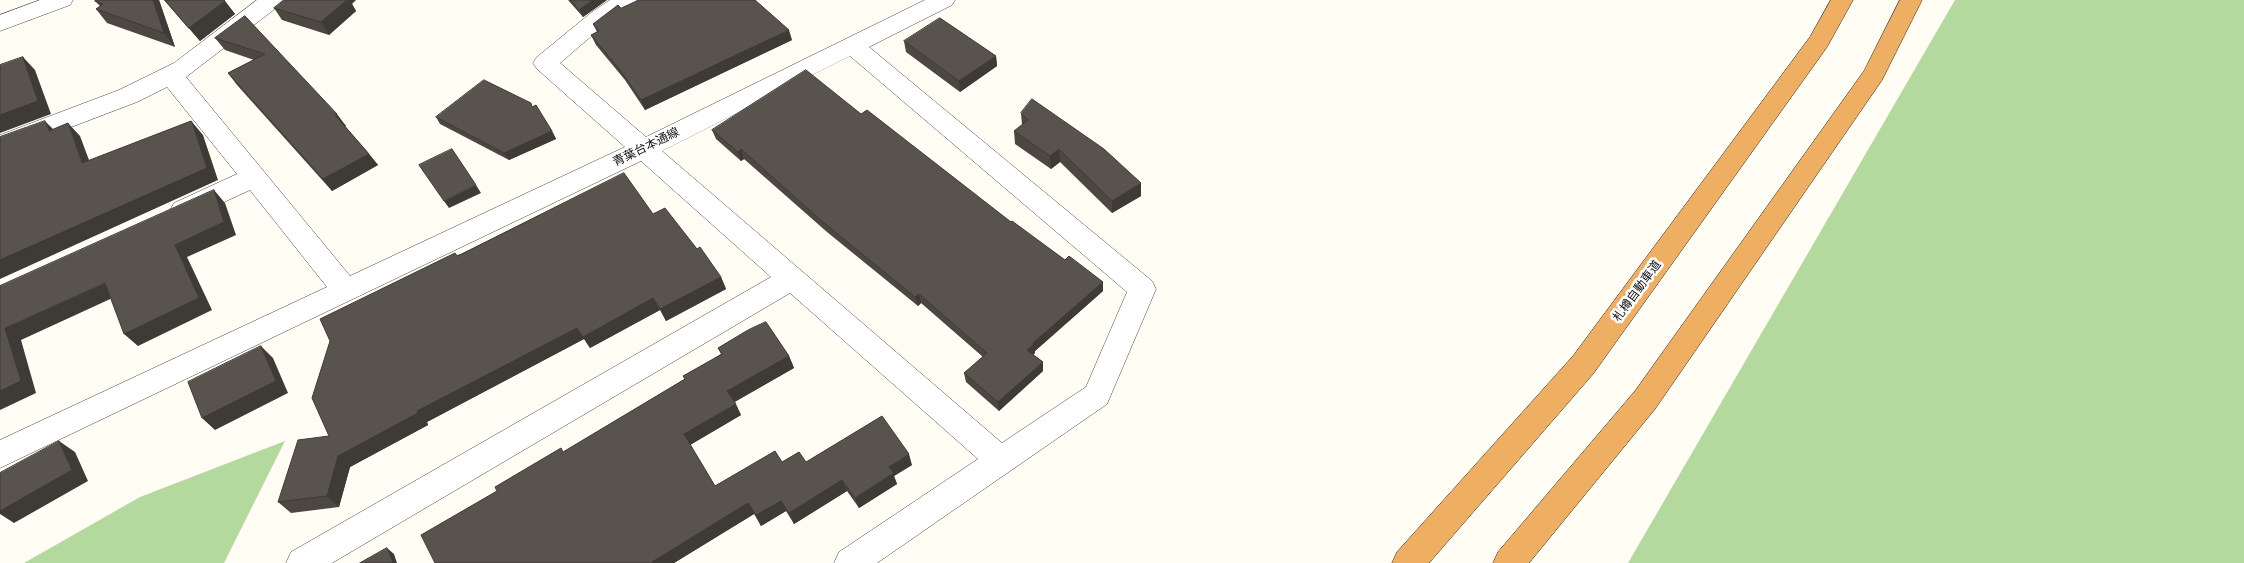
<!DOCTYPE html>
<html>
<head>
<meta charset="utf-8">
<style>
  body { margin:0 }
  canvas { display:block; background:#fffdf4 }
</style>
</head>
<body>
<canvas width="2244" height="563"></canvas>
<script>
const ctx = document.querySelector('canvas').getContext('2d');
ctx.lineJoin = 'round';
function fillPath(path, color) { ctx.fillStyle = color; ctx.fill(path, 'evenodd'); }
function stroke(path, color, width, dash) { ctx.strokeStyle = color; ctx.lineWidth = width; ctx.lineCap = dash ? 'butt' : 'round'; ctx.setLineDash(dash || []); ctx.stroke(path); }
function drawText(font, color, halo, rows, align = 'center') {
  ctx.font = font + ' "Playfair Display","Noto Sans JP",serif'; ctx.lineWidth = 5; ctx.setLineDash([]); ctx.textBaseline = 'middle'; ctx.strokeStyle = halo; ctx.fillStyle = color; for (const [text, x, y, turn = 0] of rows) {
    ctx.save(); ctx.translate(x, y); ctx.rotate((+turn || 0) * Math.PI / 180); ctx.textAlign = isNaN(turn) ? turn : align; if (halo) ctx.strokeText(text, 0, 0); ctx.fillText(text, 0, 0); ctx.restore();
  }
}
const forest = new Path2D(`
  M1955,0H2244V563H1628Z
  M285,441L224,563H24L140,497Z`);
const street = new Path2D(`
  M40,0H73L70,5L0,31V15Z
  M257,0H283L280,5L186,77L350,276L625,147L537,69L533,63L537,57L592,12L610,0H637L634,5L608,22L560,63L646,137L925,0H955L952,5L869,47L1152,281L1156,289L1107,404L877,563H834L839,552L978,459L790,293L332,563H286L291,552L771,277L641,161L0,468V440L327,287L250,190L192,217L183,220L174,217L170,210L174,203L237,174L167,87L137,102L0,154V135L119,90L174,63ZM850,56L1127,292L1086,387L1002,443L662,151Z`);
const highway = new Path2D(`
  M1831,0H1853L1827,47L1593,374L1429,563H1392L1397,552L1573,356L1810,37Z
  M1900,0H1922L1882,80L1655,409L1529,563H1493L1498,552L1635,391L1864,71Z`);
const wall = new Path2D(`
  M97,0H159L175,47L107,23L96,9L100,6L95,1Z
  M164,0H224L235,14L200,41Z
  M568,0H607L583,17Z
  M352,4L356,11L329,35L282,20L274,8Z
  M621,8L792,40L645,110L625,80L596,45L591,35L597,32L593,24Z
  M245,16L346,126H345L369,154L378,165L332,191L237,85L228,73L254,60L225,50L215,38Z
  M904,41L996,56L997,66L960,92L906,52Z
  M532,107L552,131L556,139L509,160L440,124L436,117Z
  M1021,113L1141,196L1112,213L1060,162L1051,169L1015,144L1014,131L1022,125Z
  M861,114L1011,222L1065,260L1103,282V291L1035,351V353L1033,355L1043,362V371L999,411L966,382L964,373L983,357L921,303L918,306L827,232L744,159L741,161L716,139L712,130Z
  M653,214L721,277L726,289L666,321L660,310L590,348L584,339L427,422L428,425L350,467L339,507L291,513L278,502L329,436L457,255Z
  M718,348L789,356L794,368L734,402L741,415L690,445L715,486L782,462L912,465L894,476L897,484L859,508L847,491L794,524L786,511L761,526L754,514L674,563H435L564,452L685,379L721,354Z`);
const shadedWall = new Path2D(`
  M153,0H159L175,47L164,33Z
  M342,0H356L352,4L356,11L329,35L321,22Z
  M593,0H607L583,17L579,10Z
  M225,1L235,14L200,41L189,28Z
  M789,30L792,40L645,110L641,100Z
  M996,56L997,66L960,92L959,81Z
  M23,57L35,70L51,114L0,133V115Z
  M337,114L346,126L344,127L335,115Z
  M45,121L58,134L49,131Z
  M192,122L203,135L218,180L0,279V260Z
  M68,123L80,136L95,176L82,163Z
  M552,131L556,139L509,160L504,153Z
  M741,149L744,159L741,161L738,152Z
  M1059,149L1060,162L1051,169L1050,156Z
  M369,154L378,165L332,191L323,179Z
  M1141,183V196L1112,213V201Z
  M476,185L481,193L449,208L444,201Z
  M214,190L225,203L236,235L187,257L212,310L138,346L124,334L175,245Z
  M721,277L726,289L666,321L660,309Z
  M1103,282V291L1035,351V353L1028,359L1027,350L1033,343Z
  M105,283L119,295L21,340L36,393L0,410V391L5,328Z
  M919,294L921,303L918,306L915,297Z
  M653,298L660,310L590,348L583,337Z
  M577,328L584,339L427,422L428,425L350,467L339,507L327,496L338,456L417,411Z
  M261,346L273,358L288,393L215,430L202,418Z
  M789,356L794,368L733,403L727,391Z
  M1043,362V371L999,411L998,402Z
  M736,404L741,415L690,445L684,434Z
  M59,441L75,452L88,481L14,523L0,514V511Z
  M909,454L912,465L894,476L897,484L859,508L855,498L889,467Z
  M842,480L847,491L794,524L789,513Z
  M781,501L786,511L761,526L756,515Z
  M748,503L754,514L674,563H653L652,562Z
  M387,548L394,554L397,563H393Z`);
const building = new Path2D(`
  M97,0H153L164,33L96,9L103,4L95,1Z
  M165,0H224L225,1L189,28Z
  M284,0H347L321,22L274,8Z
  M571,0H593L579,10Z
  M639,0H755L789,30L641,100L620,70L591,35L599,31L593,24L618,5L621,8Z
  M245,16L337,114L335,115L369,154L323,179L228,73L265,54L215,38Z
  M940,18L996,56L959,81L904,41Z
  M23,57L38,101L0,115V65Z
  M806,70L861,114L867,110L1011,222L1012,221L1065,260L1069,256L1103,282L1033,343L1034,344L1027,350L1043,362L998,402L964,373L987,353L919,294L915,297L824,223L741,149L738,152L712,130Z
  M484,80L531,103L532,107L536,105L552,131L504,153L436,117Z
  M1032,99L1104,149L1141,183L1112,201L1059,149L1050,156L1014,131L1028,120L1021,113Z
  M45,121L49,131L68,123L82,163L191,121L192,122L207,168L0,260V137Z
  M452,149L476,185L444,201L419,165Z
  M624,173L653,214L665,208L697,249L700,247L721,277L660,309L653,298L583,337L577,328L417,411L418,413L338,456L327,496L278,502L298,440L329,436L312,398L330,341L320,319L455,253L457,256Z
  M214,190L224,222L175,245L199,298L124,334L105,283L5,328L21,381L0,391V286Z
  M766,322L789,356L727,391L736,404L684,434L715,486L775,451L782,462L799,452L806,462L882,416L909,454L889,467L894,473L855,498L842,480L789,513L781,501L756,515L748,503L652,562L653,563H435L421,535L497,491L495,487L561,448L563,452L685,379L683,376L722,354L718,348L748,330Z
  M261,346L276,381L202,418L188,382Z
  M59,441L72,470L0,511V473Z
  M387,548L393,563H360Z`);
const streetNames = [
  ["青葉台本通線",646,147,-26],
  ["札樽自動車道",1637,291,-54]
];
fillPath(forest, '#b3d99e');
stroke(street, '#444', 1);
stroke(highway, '#222', 1);
fillPath(street, '#fff');
fillPath(highway, '#efaf62');
fillPath(wall, '#4d4742');
fillPath(shadedWall, '#3e3a36');
fillPath(building, '#59534d');
stroke(building, '#3e3a36', 1);
drawText('12px', '#111', '#fff', streetNames);
</script>
</body>
</html>
